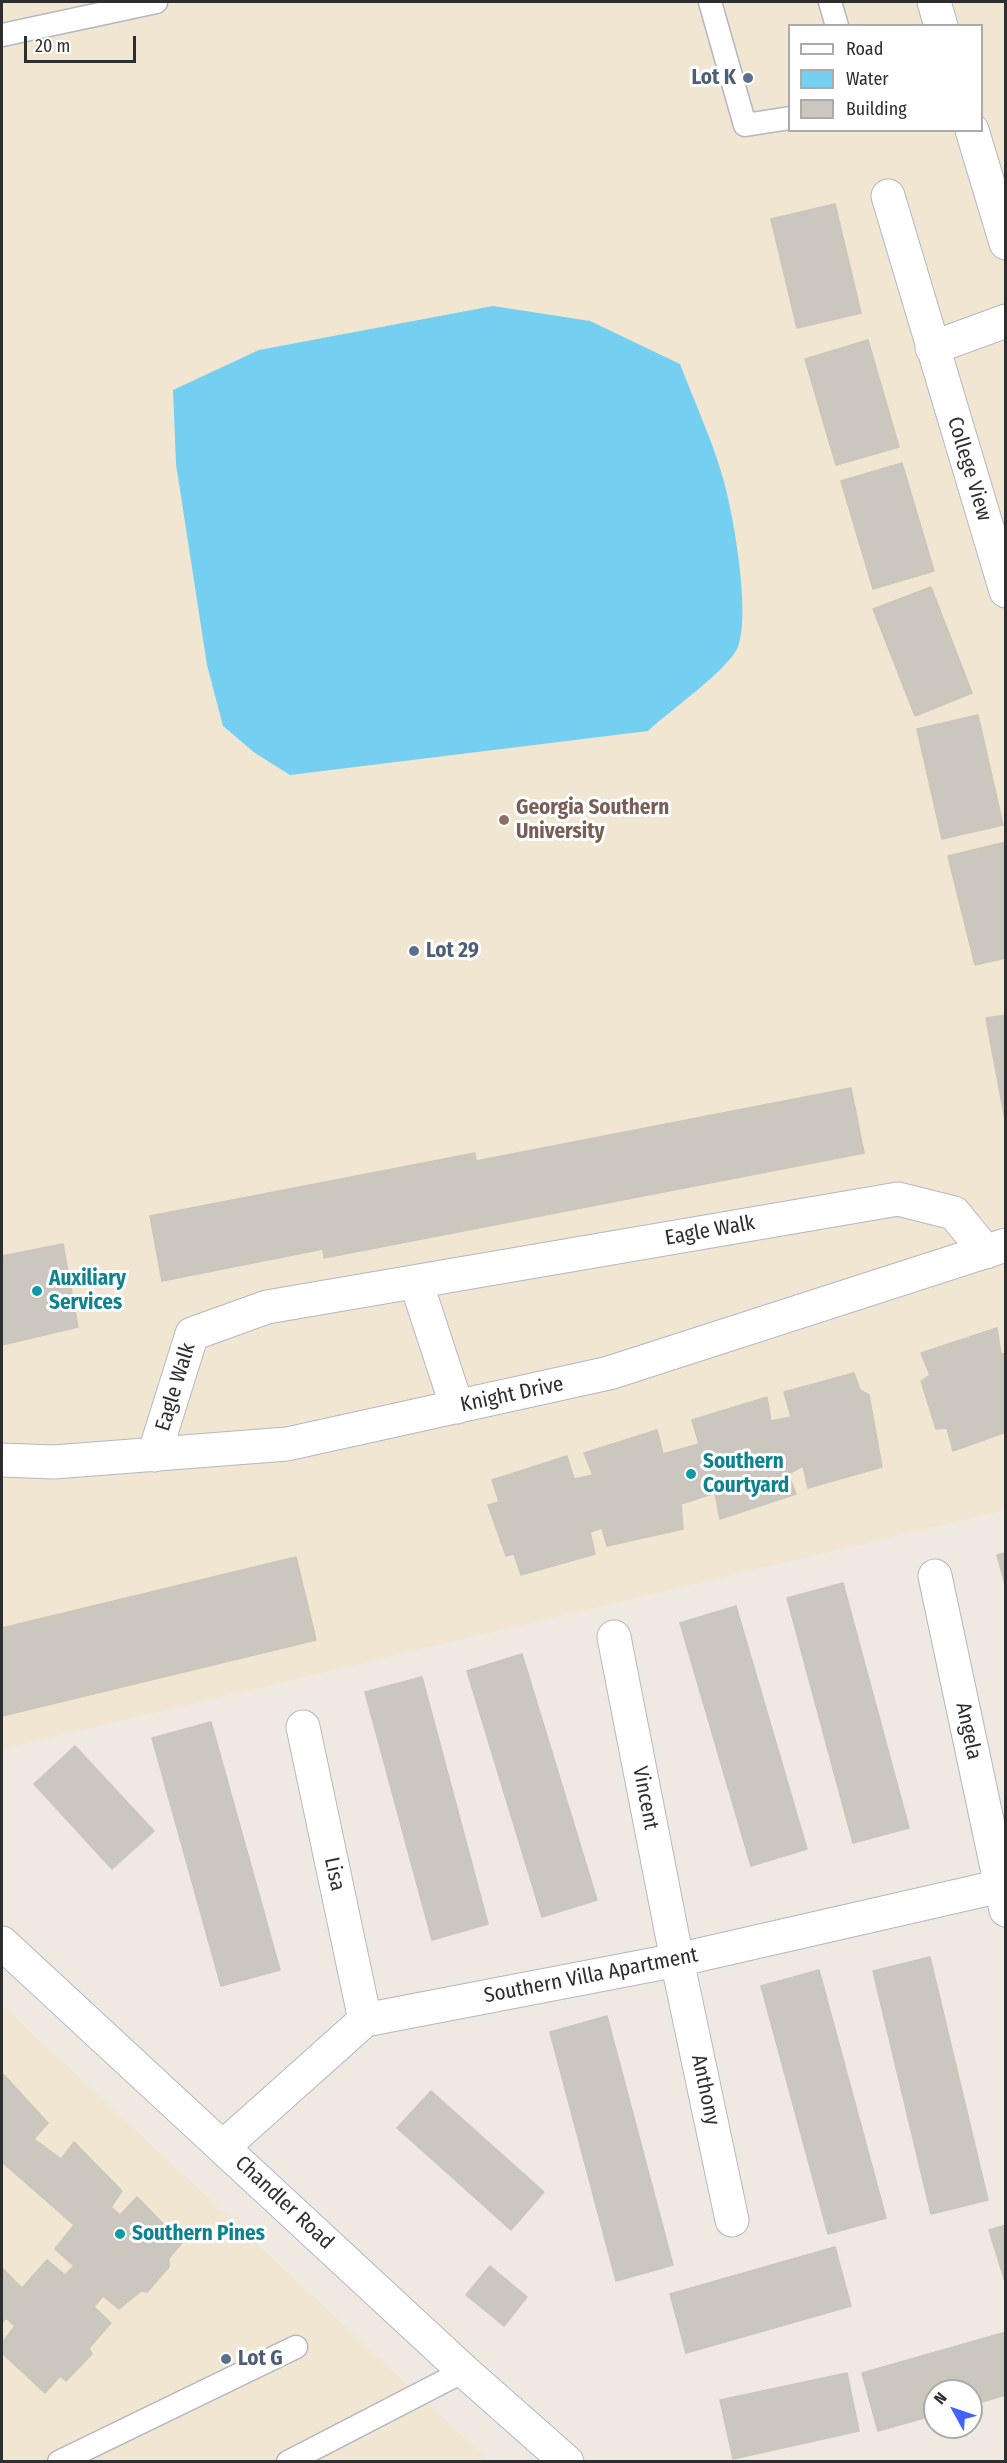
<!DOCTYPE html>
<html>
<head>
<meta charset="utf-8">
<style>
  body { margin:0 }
  #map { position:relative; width:1007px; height:2463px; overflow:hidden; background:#efe9e1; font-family:"Fira Sans Condensed",sans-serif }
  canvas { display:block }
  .frame { position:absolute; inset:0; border:3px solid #2e2e2e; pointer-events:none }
  .legend { position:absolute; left:788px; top:24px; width:195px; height:108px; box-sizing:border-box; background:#fff; border:2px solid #ababab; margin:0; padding:8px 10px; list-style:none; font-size:18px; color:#2e2e2e }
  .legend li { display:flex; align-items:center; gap:12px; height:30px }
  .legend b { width:30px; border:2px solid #ababab }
  .north { position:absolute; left:923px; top:2379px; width:60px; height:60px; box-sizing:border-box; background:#fff; border:2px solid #ababab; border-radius:50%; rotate:310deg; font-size:16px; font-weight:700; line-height:24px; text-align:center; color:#2e2e2e }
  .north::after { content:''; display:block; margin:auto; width:21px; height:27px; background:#4264fb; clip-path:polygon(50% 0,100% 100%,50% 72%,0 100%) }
  .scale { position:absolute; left:24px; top:36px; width:112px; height:27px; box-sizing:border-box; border:3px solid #2e2e2e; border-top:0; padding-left:8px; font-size:18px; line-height:21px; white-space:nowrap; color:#2e2e2e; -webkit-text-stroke:4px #fff; paint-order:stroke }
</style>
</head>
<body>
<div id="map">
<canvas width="1007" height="2463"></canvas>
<div class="frame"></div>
<ul class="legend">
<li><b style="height:8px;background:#fff"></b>Road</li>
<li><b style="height:16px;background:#75cff0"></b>Water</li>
<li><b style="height:16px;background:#cbc7bf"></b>Building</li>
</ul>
<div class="north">N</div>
<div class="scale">20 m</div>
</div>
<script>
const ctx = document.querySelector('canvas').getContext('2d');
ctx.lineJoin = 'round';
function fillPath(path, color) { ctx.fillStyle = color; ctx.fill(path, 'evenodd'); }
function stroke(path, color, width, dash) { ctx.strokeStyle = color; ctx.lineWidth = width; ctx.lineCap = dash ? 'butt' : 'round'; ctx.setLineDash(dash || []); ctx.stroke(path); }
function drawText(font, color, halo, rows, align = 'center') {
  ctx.font = font + ' "Fira Sans Condensed",sans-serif'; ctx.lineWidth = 6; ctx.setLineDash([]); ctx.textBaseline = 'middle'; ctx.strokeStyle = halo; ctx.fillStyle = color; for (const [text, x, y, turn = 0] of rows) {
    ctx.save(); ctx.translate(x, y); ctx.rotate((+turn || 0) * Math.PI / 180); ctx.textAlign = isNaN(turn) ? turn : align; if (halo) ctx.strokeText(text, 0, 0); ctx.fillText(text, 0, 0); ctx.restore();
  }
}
const education = new Path2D(`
  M2,2H1005V1510L2,1749ZM790,26H982V130H790Z
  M2,2005L489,2461H2Z`);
const water = new Path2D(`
  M493,306L590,321L680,364C694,401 711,437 722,475C733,510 751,614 738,647C728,670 669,711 648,731L290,775L255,753L223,726L207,665L176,464L173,390L259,350Z`);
const building = new Path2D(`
  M835,204L861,313L797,328L771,219Z
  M868,340L899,447L836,465L805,359Z
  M902,463L934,571L873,589L841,481Z
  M931,587L972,693L915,716L873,609Z
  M978,715L1003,825L942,839L917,729Z
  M1006,842V958L975,965L948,856Z
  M1006,1015V1125L986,1018Z
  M851,1088L864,1153L324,1258L323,1249L162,1281L150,1216L475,1153L476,1161Z
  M63,1244L78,1327L2,1345V1256Z
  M997,1328L1001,1354L1006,1353V1432L953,1451L947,1428L936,1429L921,1381L930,1375L921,1353Z
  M854,1373L860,1390L869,1395L882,1467L808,1488L803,1466L788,1474L796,1494L720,1519L715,1493L681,1504L683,1529L607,1546L602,1528L590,1532L595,1554L521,1575L514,1554L506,1556L488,1505L499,1502L492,1480L567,1456L574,1479L593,1475L584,1453L657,1430L663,1454L699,1444L692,1420L767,1397L771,1421L791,1417L784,1392Z
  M1006,1553V1588L997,1555Z
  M296,1557L316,1640L2,1716V1628Z
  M843,1583L909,1828L853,1843L787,1598Z
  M736,1606L807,1849L751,1866L680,1623Z
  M522,1654L597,1900L542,1917L467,1671Z
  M422,1677L488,1924L432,1940L365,1692Z
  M211,1722L280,1970L221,1986L152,1738Z
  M75,1746L154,1831L112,1869L34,1784Z
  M930,1957L988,2200L931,2214L873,1971Z
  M819,1970L886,2218L828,2234L761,1986Z
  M607,2016L673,2265L616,2281L550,2032Z
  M4,2075L48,2123L34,2139L61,2159L74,2142L122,2191L111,2207L120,2215L137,2197L182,2243L169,2258V2267L147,2292L141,2291L119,2309L103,2296L94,2307L111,2323L89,2348L92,2354L66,2381L60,2376L45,2393L2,2353V2343L15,2326L6,2318L2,2323V2268L22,2288L47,2260L65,2275L74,2266L55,2249L74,2225L2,2162V2078Z
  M431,2091L544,2192L511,2230L397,2128Z
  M1006,2225V2285L989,2230Z
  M835,2247L851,2306L686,2353L670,2294Z
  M490,2266L527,2297L504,2326L466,2295Z
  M1006,2332V2395L971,2405V2391H935V2415L878,2431L862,2373Z
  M847,2373L859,2431L733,2459L720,2400Z`);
const service = new Path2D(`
  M710,2L745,125L790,118
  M830,2L837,26
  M2,35L156,2
  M59,2462L296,2347
  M288,2462L464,2371`);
const minor = new Path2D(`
  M934,2L941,26
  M972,130L1006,243
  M888,196L1006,591
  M932,348L1006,321
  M416,1282L457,1407
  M154,1455L192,1334L267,1307L898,1199L954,1213L986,1252
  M2,1460L54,1462L287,1444L609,1373L1006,1245
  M935,1576L1006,1910
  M614,1637L677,1960L732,2220
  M303,1727L365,2020
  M2,1943L464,2371L567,2462
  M223,2147L365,2020L677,1960L1001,1886`);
const markers = [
  [748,78,6,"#5c6f8a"],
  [504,820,6,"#8d6e63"],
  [414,951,6,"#5c6f8a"],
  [37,1291,6,"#0f9aa8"],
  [691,1474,6,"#0f9aa8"],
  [120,2234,6,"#0f9aa8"],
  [226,2359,6,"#5c6f8a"]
];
const serviceNames = [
  ["Lot K",736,78,"right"],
  ["Lot 29",426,951],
  ["Lot G",238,2359]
];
const streetNames = [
  ["College View",969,469,73],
  ["Eagle Walk",710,1231,-10],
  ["Eagle Walk",176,1387,-73],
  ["Knight Drive",512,1395,-12],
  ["Angela",968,1731,78],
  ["Vincent",645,1798,79],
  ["Lisa",334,1874,78],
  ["Southern Villa Apartment",591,1976,-11],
  ["Anthony",705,2090,78],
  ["Chandler Road",284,2203,43]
];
const educationNames = [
  ["Georgia Southern",516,808],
  ["University",516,832]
];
const cultureNames = [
  ["Auxiliary",49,1279],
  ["Services",49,1303],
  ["Southern",703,1462],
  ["Courtyard",703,1486],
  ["Southern Pines",132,2234]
];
fillPath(education, '#f0e6d1');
fillPath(water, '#75cff0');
fillPath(building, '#cbc7bf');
stroke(building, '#cbc5ba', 1.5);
stroke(service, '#b4b7c1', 25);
stroke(minor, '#b4b7c1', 35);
stroke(service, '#fff', 22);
stroke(minor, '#fff', 33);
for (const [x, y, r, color] of markers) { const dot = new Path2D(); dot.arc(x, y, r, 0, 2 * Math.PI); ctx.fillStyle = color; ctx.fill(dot); stroke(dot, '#fff', 2); }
drawText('bold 21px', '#4e5e75', '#fff', serviceNames, 'left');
drawText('21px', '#2e2e2e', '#fff', streetNames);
drawText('bold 21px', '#785e54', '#fff', educationNames, 'left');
drawText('bold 21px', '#0d838f', '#fff', cultureNames, 'left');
</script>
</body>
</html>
